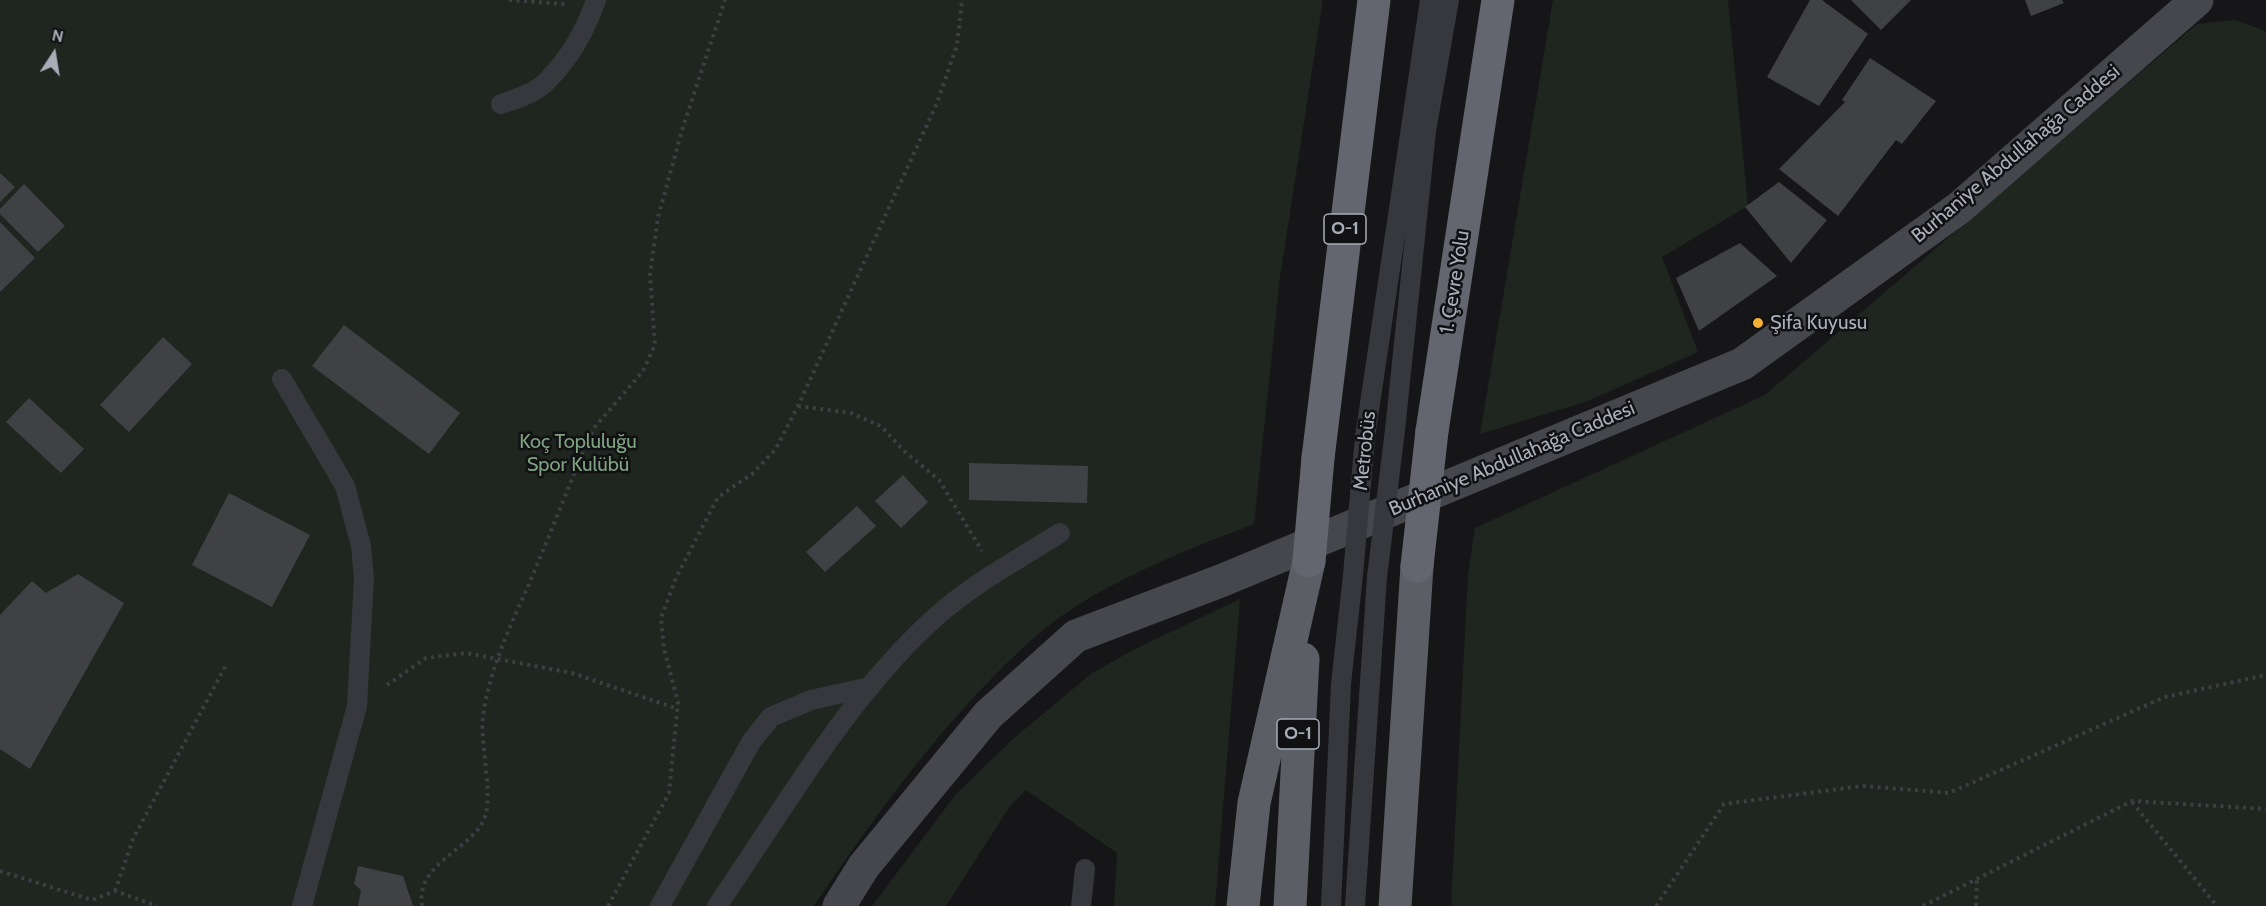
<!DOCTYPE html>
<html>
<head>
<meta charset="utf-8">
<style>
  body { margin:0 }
  #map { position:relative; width:2266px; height:906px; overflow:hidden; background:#161618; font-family:Cabin,sans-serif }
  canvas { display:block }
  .north { position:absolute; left:24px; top:24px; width:60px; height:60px; -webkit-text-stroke:4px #111113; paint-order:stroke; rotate:12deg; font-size:16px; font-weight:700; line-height:24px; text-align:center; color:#a8adb8 }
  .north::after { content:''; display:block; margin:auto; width:21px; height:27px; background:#a8adb8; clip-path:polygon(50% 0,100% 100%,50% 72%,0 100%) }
</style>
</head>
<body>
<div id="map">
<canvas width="2266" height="906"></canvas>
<div class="north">N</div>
</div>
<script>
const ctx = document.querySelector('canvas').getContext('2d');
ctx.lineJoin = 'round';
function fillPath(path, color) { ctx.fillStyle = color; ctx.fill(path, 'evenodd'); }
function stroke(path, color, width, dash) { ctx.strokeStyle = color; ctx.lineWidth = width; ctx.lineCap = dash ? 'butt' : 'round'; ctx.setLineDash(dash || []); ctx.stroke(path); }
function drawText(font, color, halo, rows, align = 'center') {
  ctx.font = font + ' Cabin,sans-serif'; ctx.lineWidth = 5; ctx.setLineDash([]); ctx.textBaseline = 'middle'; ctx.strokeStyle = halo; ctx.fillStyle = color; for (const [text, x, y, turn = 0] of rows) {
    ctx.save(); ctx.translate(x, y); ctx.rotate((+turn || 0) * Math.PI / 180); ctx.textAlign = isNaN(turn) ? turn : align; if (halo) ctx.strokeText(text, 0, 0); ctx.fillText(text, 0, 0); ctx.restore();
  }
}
const green = new Path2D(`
  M0,0H1323L1280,277L1254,524C1184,551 1093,586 1036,636C951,711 877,812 814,906H0Z
  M1553,0H1728L1748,206L1662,257L1698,352L1588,401L1480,434Z
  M2235,20L2263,30L2266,34V906H1451L1468,574L1475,528L1765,395L2197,24Z
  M1240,599L1215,906H1114L1117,853L1026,790L1010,806L946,906H872L956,794L1013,739L1092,673L1135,649Z`);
const building = new Path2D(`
  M1810,0H1822L1868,34L1819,106L1767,77Z
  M1851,0H1911L1881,30Z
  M2025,0H2062L2064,3L2031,16Z
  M1870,58L1936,101L1902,144L1896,140L1838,216L1779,169L1845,102L1842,100Z
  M0,173L15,187L0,202Z
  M1779,182L1827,220L1791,263L1745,207Z
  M24,184L65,226L38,252L0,214V209Z
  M0,222L35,258L0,292Z
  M1740,243L1777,276L1699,331L1676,278Z
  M344,325L460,413L429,454L312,366Z
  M163,337L192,364L129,432L100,405Z
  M29,398L84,449L61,473L6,422Z
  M969,463L1088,466L1087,503L969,500Z
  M903,475L928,502L901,528L875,501Z
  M229,493L310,535L272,607L192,565Z
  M857,506L876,526L825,572L806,552Z
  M78,574L124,603L30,769L0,749V615L32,581L46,593Z
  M358,866L403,876L413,906H358L361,890L354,884Z`);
const path = new Path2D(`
  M509,0L565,4
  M798,406L851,413L881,426L904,451L939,480L982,551
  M387,685L426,658L466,653L572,673L678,709
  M2132,802L2217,906
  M0,871L92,900L115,891L157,906
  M115,891L133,839L226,665
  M422,906C415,860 478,849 486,813C492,788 480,744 483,717C489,670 510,627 529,584C548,539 566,494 584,449L594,428L643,371L655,345L650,274L658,217L682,130L725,0
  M608,906L669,793L678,702L664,649L661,618L676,578L718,497L752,474L775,450L798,406L937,103L957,45L962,0
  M1656,906L1724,804L1863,786L1949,793L2165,697L2266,675
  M1923,906L2132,801L2266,809
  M1976,906L1977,878`);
const service = new Path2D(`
  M501,104C516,99 536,93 547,81C569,59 586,29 596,0
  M282,379L345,486L361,546L364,578L357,706L302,906
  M1395,430L1426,131L1449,0
  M1365,437L1430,0
  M660,906L751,742L771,717L811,700L870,687
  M717,906C784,809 850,692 939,614C976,582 1019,559 1060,533
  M1081,906L1085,869
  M1331,906L1341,684L1353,575
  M1355,906L1377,577`);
const secondary = new Path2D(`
  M839,906L864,866L988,715L1076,636L1223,580L1742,364L1959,208L2197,0`);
const trunk = new Path2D(`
  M1243,906L1254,803L1309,561
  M1290,906L1303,659
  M1395,906L1417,566`);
const motorway = new Path2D(`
  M1432,431L1498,0
  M1318,458L1374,0`);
const serviceBridge = new Path2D(`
  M1353,575L1365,437
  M1377,577L1395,430`);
const motorwayBridge = new Path2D(`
  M1309,561L1318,458
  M1417,566L1432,431`);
const markers = [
  [1758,323,6,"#f2b134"]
];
const shields = [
  [1345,229,42],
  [1298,734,42]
];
const shieldNames = [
  ["O-1",1345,229],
  ["O-1",1298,734]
];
const streetNames = [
  ["Burhaniye Abdullahağa Caddesi",2016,154,-40],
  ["1. Çevre Yolu",1455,282,-81],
  ["Metrobüs",1365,451,-84],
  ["Burhaniye Abdullahağa Caddesi",1512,459,-23]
];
const poiNames = [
  ["Şifa Kuyusu",1770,323]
];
const parkNames = [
  ["Koç Topluluğu",578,442],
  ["Spor Kulübü",578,465]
];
fillPath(green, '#1e261f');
fillPath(building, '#404145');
stroke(path, '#3d3f44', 4, [3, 4.5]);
stroke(service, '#37383d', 20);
stroke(secondary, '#45474d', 33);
stroke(trunk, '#5b5e65', 33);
stroke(motorway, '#63666e', 33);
stroke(serviceBridge, '#37383d', 20);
stroke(motorwayBridge, '#63666e', 33);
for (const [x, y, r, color] of markers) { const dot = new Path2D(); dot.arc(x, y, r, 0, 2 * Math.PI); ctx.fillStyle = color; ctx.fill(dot); stroke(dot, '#111113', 2); }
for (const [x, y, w] of shields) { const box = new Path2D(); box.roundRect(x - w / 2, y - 15, w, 30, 4.5); ctx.fillStyle = '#111113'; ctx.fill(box); stroke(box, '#a8adb8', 1.5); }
drawText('bold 18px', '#a8adb8', null, shieldNames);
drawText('20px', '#a8adb8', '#111113', streetNames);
drawText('20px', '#a8adb8', '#111113', poiNames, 'left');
drawText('20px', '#7fa381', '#111113', parkNames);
</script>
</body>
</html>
